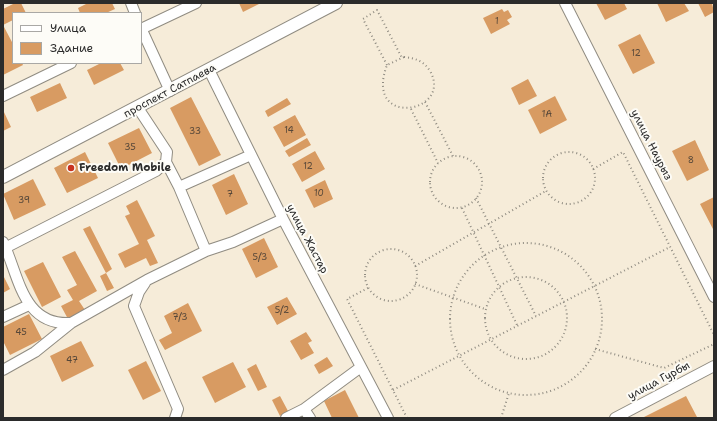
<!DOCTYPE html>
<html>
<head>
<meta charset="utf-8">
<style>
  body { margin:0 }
  #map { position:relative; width:717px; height:421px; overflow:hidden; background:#f6ecd9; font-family:"Shantell Sans",sans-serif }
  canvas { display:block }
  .frame { position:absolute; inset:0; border:4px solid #2b2b2b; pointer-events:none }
  .legend { position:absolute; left:12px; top:12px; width:130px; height:52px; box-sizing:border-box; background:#fdfcf7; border:1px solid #a9a8a5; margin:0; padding:5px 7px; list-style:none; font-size:12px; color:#2b2b2b }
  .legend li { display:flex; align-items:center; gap:8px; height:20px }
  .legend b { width:20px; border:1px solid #a9a8a5 }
</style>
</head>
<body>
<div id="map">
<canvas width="717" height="421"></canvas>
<div class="frame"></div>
<ul class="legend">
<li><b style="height:5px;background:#fff"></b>Улица</li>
<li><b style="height:11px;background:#d89b62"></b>Здание</li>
</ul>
</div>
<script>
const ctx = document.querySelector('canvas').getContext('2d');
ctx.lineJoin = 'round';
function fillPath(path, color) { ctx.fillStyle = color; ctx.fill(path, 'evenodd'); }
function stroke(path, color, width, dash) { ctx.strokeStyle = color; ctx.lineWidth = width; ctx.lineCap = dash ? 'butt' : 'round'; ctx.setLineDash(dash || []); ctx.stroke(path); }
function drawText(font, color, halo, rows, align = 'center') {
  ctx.font = font + ' "Shantell Sans",sans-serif'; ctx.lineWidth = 4; ctx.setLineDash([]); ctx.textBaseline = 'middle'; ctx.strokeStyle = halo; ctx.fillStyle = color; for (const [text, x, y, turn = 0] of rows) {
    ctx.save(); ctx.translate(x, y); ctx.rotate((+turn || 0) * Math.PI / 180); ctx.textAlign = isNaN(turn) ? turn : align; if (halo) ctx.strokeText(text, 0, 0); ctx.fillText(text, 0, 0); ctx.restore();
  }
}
const building = new Path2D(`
  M15,3H21L26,13H13V20L3,25L13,44V63H22L23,65L3,75V9Z
  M88,3H112L115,9L106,13H80L78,8Z
  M239,3H261L243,12Z
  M596,3H624L627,9L605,20Z
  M657,3H684L689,11L666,22Z
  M698,3H712L714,12L705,17Z
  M502,9L504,12L508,10L512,17L507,20L510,24L491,34L483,18Z
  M640,34L655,63L633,74L618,45Z
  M101,63H120L124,70L94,85L87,70Z
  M528,79L537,96L519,105L511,88Z
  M60,83L67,98L37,112L30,97Z
  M555,96L567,120L540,134L528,110Z
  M191,97L221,155L199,166L170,108Z
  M287,98L291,104L268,117L265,111Z
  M3,110L11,127L3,131Z
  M295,115L306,135L284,147L273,127Z
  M139,128L152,153L121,169L108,143Z
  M307,138L311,145L289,157L285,151Z
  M695,140L709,170L687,181L672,151Z
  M315,151L325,169L302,182L292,164Z
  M85,152L98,178L67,193L54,168Z
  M234,174L248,204L226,215L212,185Z
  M33,179L46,205L14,220L3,194Z
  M325,180L333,199L314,208L305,190Z
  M714,197V231L700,204Z
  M137,200L155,236L147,240L158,263L150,266L146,258L125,268L118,254L139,244L125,216L130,214L126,206Z
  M90,226L112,269L106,273L83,229Z
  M264,238L278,267L256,278L242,249Z
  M75,251L97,291L79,301L85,310L68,319L61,306L73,300L67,290L77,285L62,257Z
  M43,262L61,297L42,307L24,271Z
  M106,273L114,288L107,291L100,276Z
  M3,275L10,289L3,293Z
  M287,297L297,314L277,325L267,307Z
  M188,303L202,331L165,350L159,340L172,333L164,316Z
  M29,314L42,339L10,355L3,341V327Z
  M306,332L312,341L308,343L314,353L301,360L290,341Z
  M81,341L94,366L62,382L50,356Z
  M327,357L333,366L319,374L314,365Z
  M146,361L161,391L143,400L128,370Z
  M233,362L246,387L215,403L202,377Z
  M256,364L267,387L258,391L247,369Z
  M345,390L359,418H332L324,401Z
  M280,396L288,411L280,416L272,400Z
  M686,396L697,417L696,418H642Z`);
const path = new Path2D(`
  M404,57C415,58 424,61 430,71C454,113 363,129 387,65Z
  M387,65L363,19L377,10L402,58
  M425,102L453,156
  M411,109L438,163
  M543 178a26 26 0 1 1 52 0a26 26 0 1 1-52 0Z
  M430 182a26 26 0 1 1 52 0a26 26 0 1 1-52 0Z
  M593,169L623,152L714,335
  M476,198L536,316
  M462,208L517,325
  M450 319a76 76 0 1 1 152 0a76 76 0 1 1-152 0Z
  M365 275a26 26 0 1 1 52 0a26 26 0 1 1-52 0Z
  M415,266L546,191
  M485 318a41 41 0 1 1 82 0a41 41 0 1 1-82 0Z
  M415,284L485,309
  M368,288L347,299L407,418
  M595,349L664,368L714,344
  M393,390L670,247
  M501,418L509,393`);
const minor = new Path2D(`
  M131,3L135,13
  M565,3L714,297
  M141,28L170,91
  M141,29L196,3
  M209,70L283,219L388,418
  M3,96L71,63
  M166,162L179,187L206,251
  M179,187L251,155
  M3,242C19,275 22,326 71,323L147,280L206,251L233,242L283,219
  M3,249L156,171L166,162L167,152L138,108
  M145,283L139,292L134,306L178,409L175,418
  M3,317L29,305
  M3,370L35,352L71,323
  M304,409L310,418
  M286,418L304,409L361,367
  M615,418L714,366`);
const tertiary = new Path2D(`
  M3,177L336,3`);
const markers = [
  [71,168,4,"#c8321e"]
];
const numberNames = [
  ["1",497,22],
  ["12",636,54],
  ["1А",547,115],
  ["14",289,131],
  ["33",195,132],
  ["35",130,148],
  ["8",691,161],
  ["12",308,167],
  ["10",319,194],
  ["7",230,195],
  ["39",24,201],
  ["5/3",260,258],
  ["5/2",282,311],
  ["7/3",180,318],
  ["45",21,333],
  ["47",72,361]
];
const streetNames = [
  ["проспект Сатпаева",170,91,-28],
  ["улица Наурыз",651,145,63],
  ["улица Жастар",307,239,62],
  ["улица Гурбы",659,381,-28]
];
const poiNames = [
  ["Freedom Mobile",79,168]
];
fillPath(building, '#d89b62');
stroke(minor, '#908c82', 12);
stroke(tertiary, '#908c82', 14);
stroke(path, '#908c82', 2, [1, 3]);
stroke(minor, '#fff', 10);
stroke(tertiary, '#fff', 12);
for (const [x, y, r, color] of markers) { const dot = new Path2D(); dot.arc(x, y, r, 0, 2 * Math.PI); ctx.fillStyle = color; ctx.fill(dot); stroke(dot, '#fdfcf7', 1.5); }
drawText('9px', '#564739', null, numberNames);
drawText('11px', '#2b2b2b', '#fdfcf7', streetNames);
drawText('bold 11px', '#2b2b2b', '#fdfcf7', poiNames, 'left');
</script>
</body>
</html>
